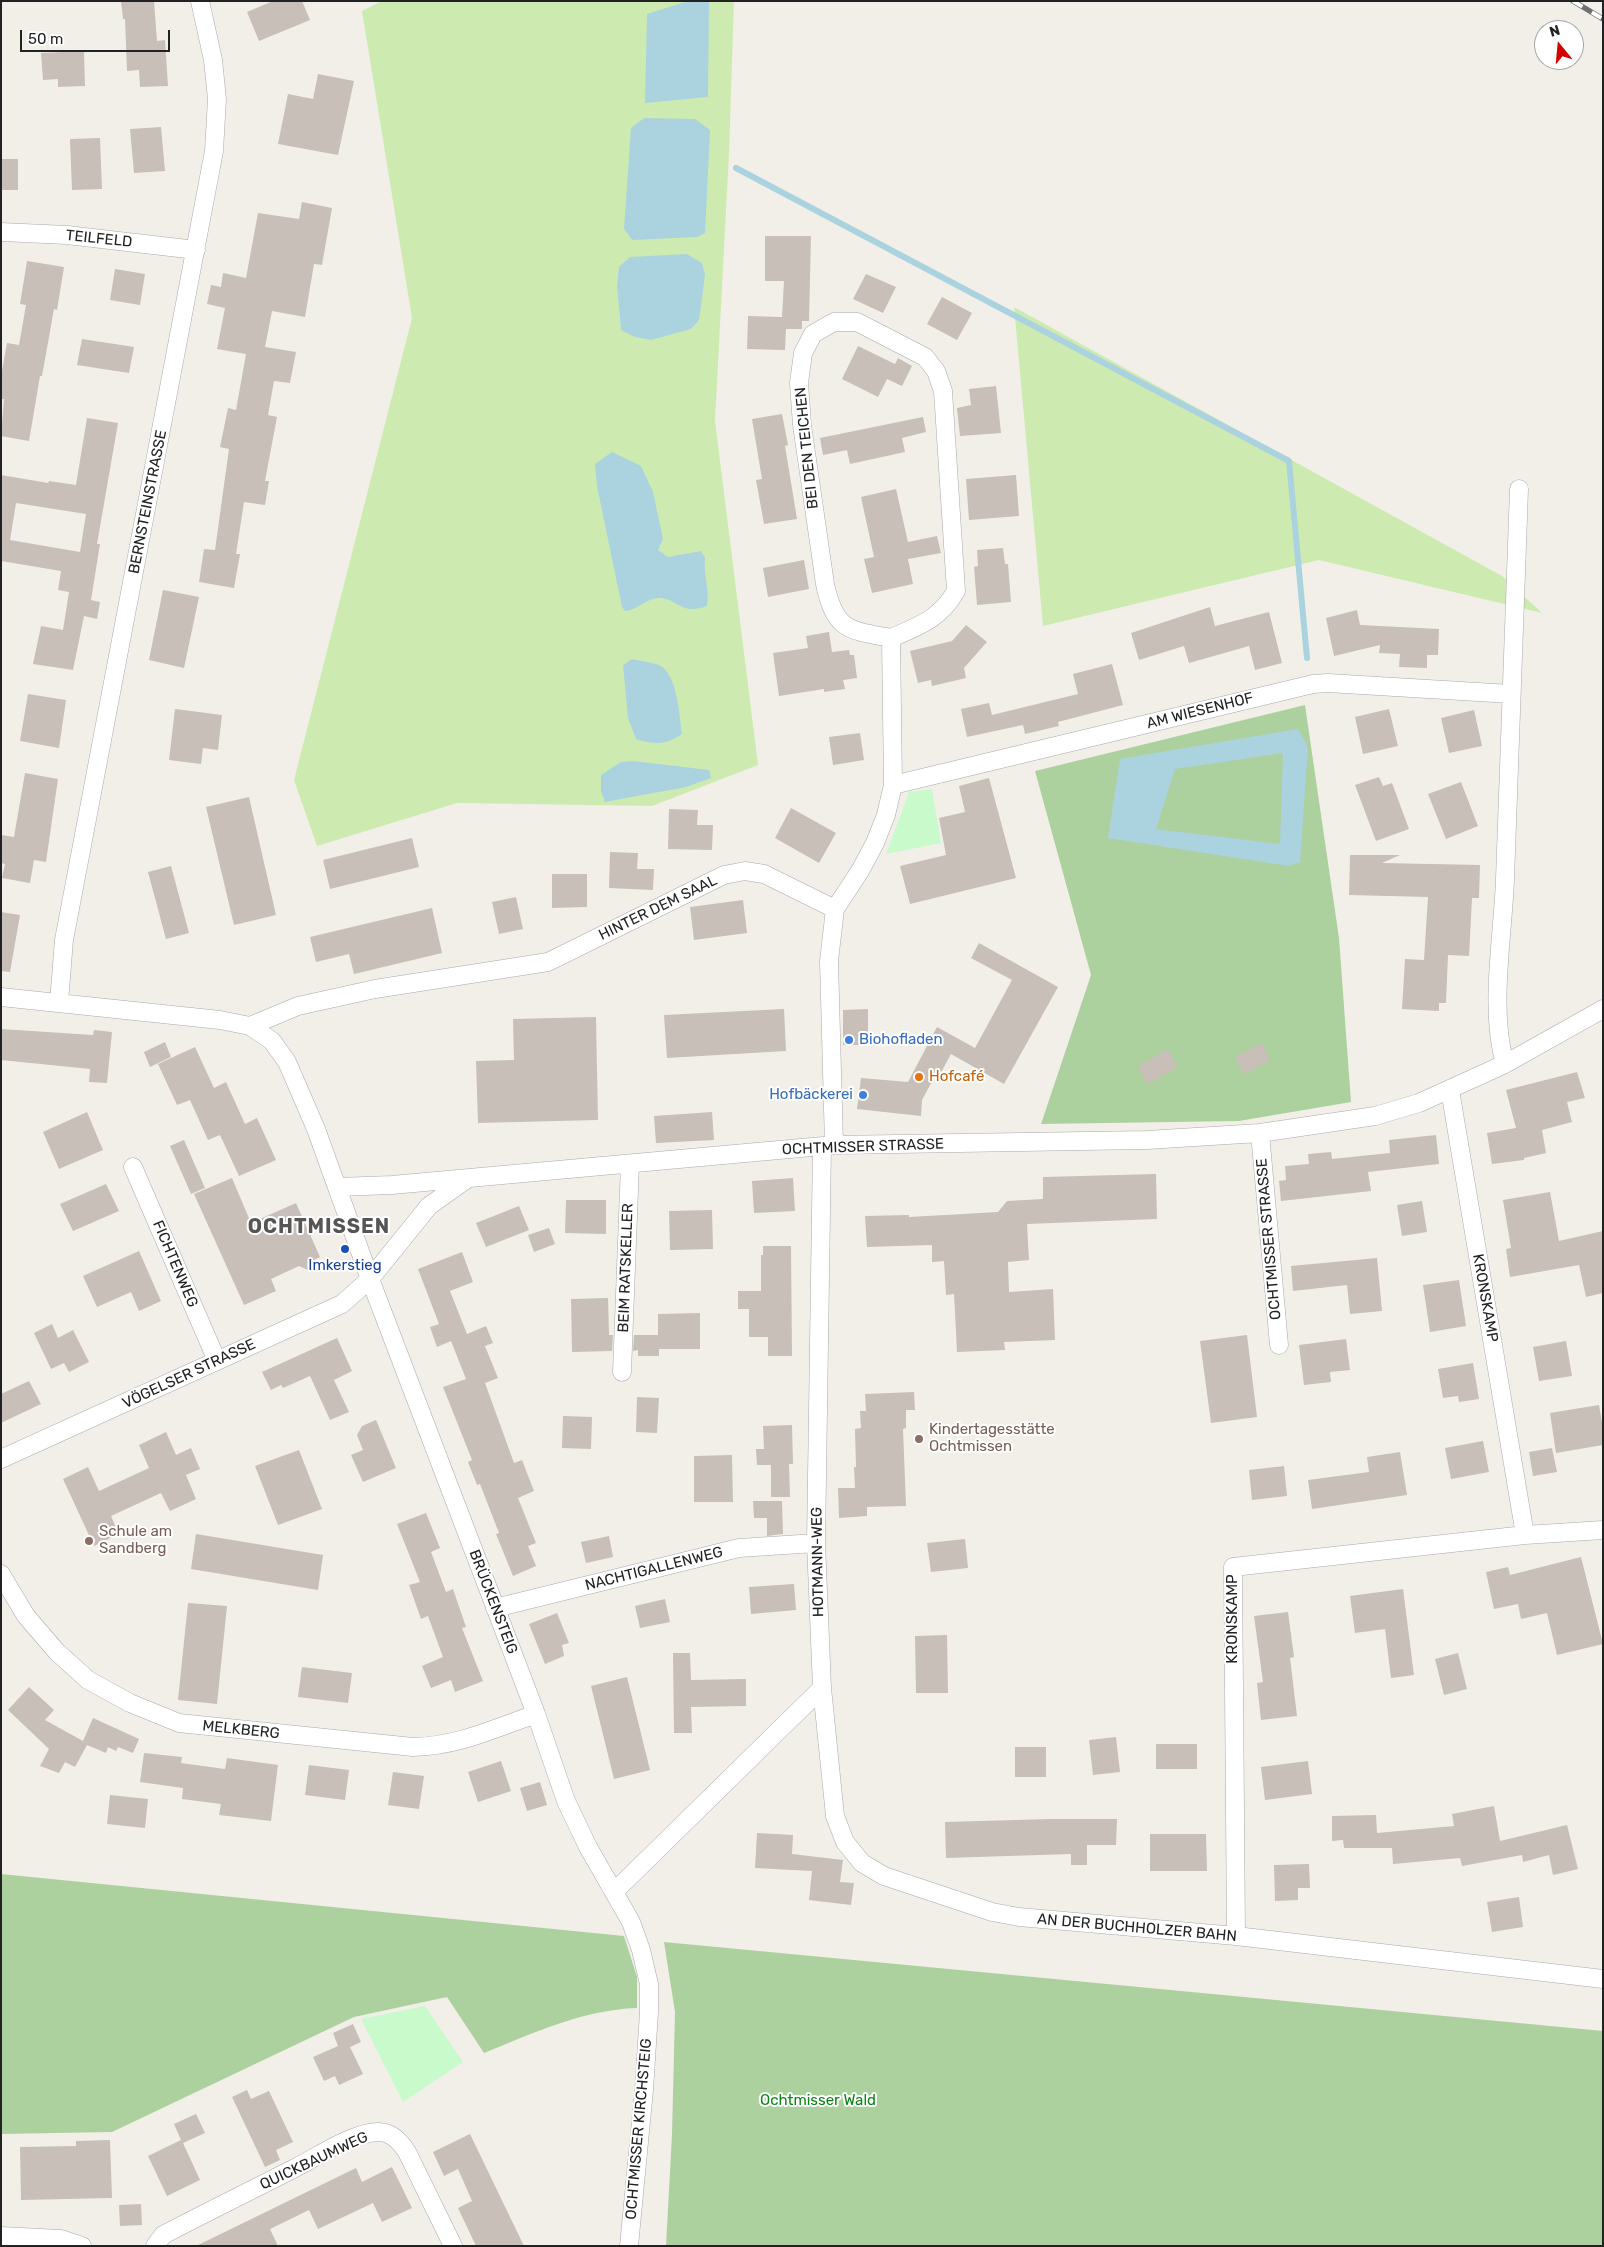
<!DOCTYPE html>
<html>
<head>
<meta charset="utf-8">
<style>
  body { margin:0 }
  #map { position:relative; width:1604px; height:2247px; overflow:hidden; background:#f2efe9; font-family:Rubik,sans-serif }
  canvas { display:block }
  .frame { position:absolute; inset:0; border:2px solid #222; pointer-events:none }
  .north { position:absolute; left:1534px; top:20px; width:50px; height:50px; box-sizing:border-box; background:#fff; border:1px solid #a7a7a7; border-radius:50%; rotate:343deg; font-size:14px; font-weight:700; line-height:20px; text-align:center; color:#222 }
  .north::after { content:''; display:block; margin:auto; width:18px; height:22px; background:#d40000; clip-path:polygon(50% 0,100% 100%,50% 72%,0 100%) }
  .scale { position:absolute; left:20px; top:30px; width:150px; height:22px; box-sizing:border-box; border:2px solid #222; border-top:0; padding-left:6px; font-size:15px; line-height:18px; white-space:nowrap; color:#222; -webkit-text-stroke:4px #fff; paint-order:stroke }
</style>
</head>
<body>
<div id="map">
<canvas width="1604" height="2247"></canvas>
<div class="frame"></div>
<div class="north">N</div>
<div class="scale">50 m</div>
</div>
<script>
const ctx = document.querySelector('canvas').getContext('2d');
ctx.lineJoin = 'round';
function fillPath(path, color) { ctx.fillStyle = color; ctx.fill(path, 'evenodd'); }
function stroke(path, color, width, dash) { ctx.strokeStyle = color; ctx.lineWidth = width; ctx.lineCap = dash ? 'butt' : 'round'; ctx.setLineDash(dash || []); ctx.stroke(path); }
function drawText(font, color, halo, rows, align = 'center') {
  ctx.font = font + ' Rubik,sans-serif'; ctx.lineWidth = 4; ctx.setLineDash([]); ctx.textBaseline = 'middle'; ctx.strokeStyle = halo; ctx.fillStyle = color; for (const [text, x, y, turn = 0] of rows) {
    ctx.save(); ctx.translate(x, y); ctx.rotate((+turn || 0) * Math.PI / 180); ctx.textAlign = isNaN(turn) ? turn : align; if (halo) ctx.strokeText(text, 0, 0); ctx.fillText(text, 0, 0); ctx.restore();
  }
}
const grass = new Path2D(`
  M382,1H734L729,153L715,421L758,765L652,806L457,803L317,846L294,780L412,318L362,11Z
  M1014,307L1502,576L1542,613L1319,560L1043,626Z`);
const forest = new Path2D(`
  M1305,705L1339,938L1351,1102L1239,1121L1041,1124L1091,975L1035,771Z
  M1,1874L624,1936L637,1977V2008C582,2010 534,2033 484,2053L447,1997L354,2017L112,2132L1,2134Z
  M664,1942L1603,2031V2246H666L672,2134L675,2012Z`);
const park = new Path2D(`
  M932,789L941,843L886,854L909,792Z
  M425,2006L463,2062L403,2102L361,2019Z`);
const water = new Path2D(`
  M688,1H709L708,97L645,103L647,14Z
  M644,118L695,119L710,130L705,233L697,237L632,240L624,229L631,128Z
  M687,254L702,263L705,274L701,306L699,320L691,329L651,340L635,337L621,330L617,286L619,267L630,257Z
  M612,452L641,466L653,492L663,539L658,550L668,557L701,551L705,558C703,574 710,589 707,606C679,616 679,598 658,598C646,599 637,610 625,611L622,607L597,486L595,464Z
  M632,659C640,661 651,662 659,665C678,674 679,716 682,734C665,745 656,745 636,739L628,718L623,665Z
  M1298,729L1308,747L1300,862L1289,866L1108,838L1120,759ZM1283,753L1280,844L1156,829L1175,769Z
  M633,761L709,770L711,778L686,787L605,802L601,791V775L621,762Z`);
const stream = new Path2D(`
  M736,168L1289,461L1307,658`);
const building = new Path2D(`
  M121,1H154L157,41L165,40L168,86L140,87L139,70L127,71L125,19H123Z
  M273,1H302L310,20L259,41L247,12Z
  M84,51L85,86L58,87V79L43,80L41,53Z
  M318,74L354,81L338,155L278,144L288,94L313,99Z
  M161,127L165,171L134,173L130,129Z
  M100,138L102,189L72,190L70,139Z
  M1,159H18V190H1Z
  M302,202L332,208L322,265L314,264L305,317L272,311L265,347L296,352L290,383L274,381L268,415L277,417L265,481H269L265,505L244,502L236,554H240L234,588L199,582L204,549L215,550L229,449L220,447L228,408L236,410L246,354L217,349L225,308L207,304L211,285L221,287L223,273L246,278L258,213L299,219Z
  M765,236H811L809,321H802V329H786L785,350L747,349L748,316L782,317L784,281H765Z
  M27,261L64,267L57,310L54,309L42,376H40L29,441L1,436L4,399H1V376L7,343L19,345L26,305L20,304Z
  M115,269L145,274L140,305L110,300Z
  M866,274L896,287L883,313L853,299Z
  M942,297L972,313L957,340L927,324Z
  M82,339L134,347L129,373L77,365Z
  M858,346L895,364L898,358L912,366L902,386L887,379L878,397L842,379Z
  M996,386L1001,433L960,436L957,408L971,405L969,389Z
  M782,414L788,445L785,446L797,519L764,524L756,480L762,479L752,419Z
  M923,417L926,432L902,438L905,452L850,464L847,450L823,455L820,438Z
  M87,418L118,423L97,544H100L91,600L100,602L97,619L84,616L73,670L33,664L41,626L63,630L69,592L58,590L61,571L1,561V475L48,483L49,481L76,485ZM16,503L86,514L80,552L10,540Z
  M1016,475L1019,516L969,520L966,479Z
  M896,489L908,542L937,536L941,553L908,559L913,584L872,593L864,559L874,557L861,497Z
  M1003,548L1005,564H1008L1011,602L977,605L974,567L978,566L977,550Z
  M804,560L809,589L768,597L763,568Z
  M163,590L199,597L184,668L149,660Z
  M1210,607L1215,626L1269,612L1282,663L1255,670L1249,646L1189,663L1184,646L1139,660L1131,633Z
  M1357,610L1360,625L1439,629L1438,655H1427V668L1399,667L1400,654L1379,653L1380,645L1334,656L1326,618Z
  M966,625L987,642L964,668L966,678L932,686L931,680L918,683L910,651L952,641Z
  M829,632L832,652L849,650L850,655H854L857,678L843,680L845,689L824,692V689L779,696L773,653L808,648L806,636Z
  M1112,664L1123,705L1058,722L1059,726L1025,734L1023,725L967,737L961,709L989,703L992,715L1078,694L1073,674Z
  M28,694L66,700L59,748L20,741Z
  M175,709L222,715L218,750L203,748L201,764L169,760Z
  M1389,709L1398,746L1363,754L1355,717Z
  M1474,710L1482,746L1449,753L1441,718Z
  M860,733L864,760L833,765L829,737Z
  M25,773L58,779L46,862L34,860L30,883L2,878L5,864L1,863V835L14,837Z
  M1379,777L1383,786L1392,783L1409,829L1376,841L1355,785Z
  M989,778L1016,878L910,904L900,866L946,855L939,818L965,812L959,786Z
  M1461,782L1478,826L1446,839L1428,794Z
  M249,797L276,915L234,925L206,807Z
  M791,808L836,833L819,863L775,838Z
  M669,809L698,810L697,825H713L712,850L668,849Z
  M412,838L419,867L330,889L323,860Z
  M610,852L638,853L637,869H654L653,890L609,888Z
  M1350,855H1400L1382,863L1480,865L1479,898H1472L1469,956L1448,955L1446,1003H1439V1011L1402,1009L1405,959L1424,960L1428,897L1349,895Z
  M171,866L189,933L166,939L148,872Z
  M552,874H587V907L552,908Z
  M516,897L523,929L499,934L492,902Z
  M743,900L747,933L694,940L690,907Z
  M432,908L442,953L354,974L349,954L316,962L310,937Z
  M1,912L20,915L10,972L1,971Z
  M979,943L1058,987L1004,1084L951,1054L938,1078L935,1076L922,1100L921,1116L857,1109L861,1078L908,1082L937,1027L975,1048L1012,980L971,958Z
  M784,1009L786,1051L667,1058L664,1015Z
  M868,1009V1045H843V1010Z
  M596,1017L598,1120L478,1123L476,1061L514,1060L513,1019Z
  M1,1029L93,1035L94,1030L112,1032L107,1083L89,1082L90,1069L1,1060Z
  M165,1042L171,1057L150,1067L144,1052Z
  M1262,1043L1270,1060L1244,1074L1235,1057Z
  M195,1047L214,1088L226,1082L245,1124L257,1118L276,1160L239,1176L220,1135L208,1140L190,1100L177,1105L158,1064Z
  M1168,1049L1178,1067L1147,1084L1138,1066Z
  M1577,1072L1585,1098L1567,1102L1572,1122L1542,1130L1546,1153L1524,1158V1160L1492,1164L1487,1133L1516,1128L1506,1090Z
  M87,1112L103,1150L59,1169L43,1132Z
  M712,1112L714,1140L656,1143L654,1116Z
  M1436,1135L1439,1164L1368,1172L1371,1191L1281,1201L1279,1181L1286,1180L1285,1166L1309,1164L1308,1154L1331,1152L1332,1159L1390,1153L1389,1140Z
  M184,1140L205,1188L191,1194L170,1146Z
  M1156,1174L1157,1219L1027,1224L1029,1260L1008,1262L1009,1292L1053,1289L1055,1340L1004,1342L1005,1350L957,1352L954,1294L946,1295L944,1261L932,1262V1245L867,1247L865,1216L909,1215V1217L998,1212L1007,1201L1043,1199V1177Z
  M232,1178L251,1223L296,1203L320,1257L314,1260L310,1271L299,1266L271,1279L276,1291L244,1305L194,1194Z
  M793,1178L795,1211L754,1213L752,1181Z
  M106,1184L119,1211L73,1231L60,1204Z
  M1550,1192L1559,1241L1603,1231V1293L1586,1297L1579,1265L1510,1277L1506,1249L1511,1248L1503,1200Z
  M566,1200H606V1234L565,1233Z
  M1422,1201L1427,1232L1402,1236L1397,1205Z
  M519,1206L529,1230L486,1247L476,1223Z
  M712,1210L713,1249L670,1250L669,1211Z
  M549,1228L555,1244L534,1252L528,1235Z
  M763,1246H791L792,1356H768V1337H749V1309H738V1291H761V1255H763Z
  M139,1251L161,1301L139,1311L131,1292L97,1307L83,1276Z
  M462,1252L473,1282L450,1291L467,1334L486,1326L493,1343L485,1346L498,1378L485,1383L514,1463L522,1460L534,1491L518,1498L536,1543L528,1546L536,1566L513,1576L496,1534L499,1533L480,1484L477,1485L468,1462L472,1460L443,1387L466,1379L451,1341L437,1347L430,1327L439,1324L418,1269Z
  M1377,1258L1382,1311L1350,1314L1347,1285L1293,1291L1291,1266Z
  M1459,1280L1466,1326L1430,1332L1423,1285Z
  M608,1298L609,1335H613L612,1351L572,1352L571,1299Z
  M700,1313V1349H659V1356H638V1350L633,1351L634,1335H658V1314Z
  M52,1324L58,1338L73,1330L89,1362L69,1372L64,1363L51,1369L34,1333Z
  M1247,1335L1257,1417L1211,1423L1200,1341Z
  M337,1338L352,1371L334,1380L349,1412L330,1420L310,1376L283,1388L281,1385L271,1390L262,1372Z
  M1346,1339L1350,1370L1330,1372L1331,1382L1304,1385L1299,1345Z
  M1566,1341L1572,1376L1539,1381L1533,1347Z
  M1473,1363L1479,1399L1459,1402L1458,1396L1443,1398L1438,1369Z
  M29,1381L41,1404L1,1423V1394Z
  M914,1392L915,1410H906V1428L903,1429L906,1506L867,1507V1516L839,1518L838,1488H855L854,1467H856L855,1429L861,1428L860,1411H866L865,1394Z
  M637,1397L659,1398L657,1433L636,1432Z
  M1599,1405L1603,1428V1445L1556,1453L1550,1413Z
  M563,1416L592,1417L591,1449L562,1448Z
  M376,1420L396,1468L363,1482L351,1455L363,1450L357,1435L362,1426Z
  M792,1425L793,1464H789L790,1497H771V1465H757L756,1449H764L763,1426Z
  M166,1432L176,1455L191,1448L200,1469L186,1475L196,1499L170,1511L161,1493L111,1516L119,1534L94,1546L63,1479L88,1467L99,1491L149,1468L139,1445Z
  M1483,1441L1489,1472L1451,1479L1445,1448Z
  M1552,1448L1557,1472L1533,1476L1529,1452Z
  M299,1450L322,1509L278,1525L255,1466Z
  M1400,1452L1407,1495L1312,1509L1308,1480L1369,1472L1367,1457Z
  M732,1455L733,1502H694V1456Z
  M1284,1466L1287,1496L1252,1500L1249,1470Z
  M753,1501H782L783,1534L767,1536V1518H754Z
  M426,1513L440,1548L431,1552L446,1592L453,1589L466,1627L462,1628L483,1681L455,1692L451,1680L431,1688L422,1666L443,1657L428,1616L421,1619L409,1585L420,1582L397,1524Z
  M196,1534L323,1555L318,1590L191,1569Z
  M609,1536L613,1557L586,1563L581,1542Z
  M965,1539L968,1568L931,1572L927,1543Z
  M1581,1557L1603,1644L1557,1655L1547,1613L1521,1619L1518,1604L1494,1609L1486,1572L1508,1567L1510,1575Z
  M794,1584L796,1610L751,1614L749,1587Z
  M1403,1589L1414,1675L1391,1678L1385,1629L1355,1633L1350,1596Z
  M665,1599L670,1622L640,1628L635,1606Z
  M188,1603L227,1606L217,1704L178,1700Z
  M1288,1612L1294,1657L1290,1658L1297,1716L1261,1720L1257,1683L1263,1682L1254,1616Z
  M557,1613L569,1643L562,1645L564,1656L545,1664L529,1624Z
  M947,1635L948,1693H916L915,1636Z
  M673,1653H690L691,1680L746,1679V1706L691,1707L692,1733H674Z
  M1458,1653L1467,1689L1444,1695L1435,1659Z
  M302,1667L352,1673L348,1703L298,1697Z
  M627,1677L650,1770L614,1779L591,1686Z
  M29,1687L54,1710L45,1720L83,1741L93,1718L139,1739L133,1753L118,1747L116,1751L108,1747L106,1753L87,1745L75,1767L65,1762L59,1773L40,1766L49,1749L8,1710Z
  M1116,1737L1120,1772L1093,1775L1089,1740Z
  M1156,1744H1197V1769H1156Z
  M1015,1747H1046V1777H1015Z
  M144,1753L182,1757L181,1763L225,1769L227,1758L278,1765L271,1821L219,1815L221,1804L182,1799L183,1788L140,1782Z
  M501,1761L511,1791L478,1802L468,1772Z
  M1308,1761L1312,1794L1265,1800L1261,1767Z
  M309,1765L349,1770L345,1800L305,1795Z
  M393,1772L424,1776L419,1809L388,1805Z
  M540,1782L547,1805L527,1811L520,1788Z
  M110,1795L148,1799L145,1828L107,1824Z
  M1494,1806L1500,1841L1567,1825L1578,1869L1553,1875L1549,1855L1523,1862L1522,1855L1462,1866L1460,1858L1393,1864L1392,1848H1344L1343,1840L1332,1841V1816L1376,1815L1377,1833L1454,1826L1452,1814Z
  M1050,1819H1117L1116,1845H1087V1865H1071V1854L946,1858L945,1822Z
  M757,1833L793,1835L792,1854L843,1860L840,1882L854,1883L851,1905L809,1900L812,1871L755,1868Z
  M1150,1834H1206L1207,1871H1150Z
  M1309,1864L1310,1888H1298V1900L1275,1901L1274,1865Z
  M1519,1897L1523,1927L1492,1932L1487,1902Z
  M353,2024L361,2042L350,2047L363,2074L339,2085L335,2076L324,2081L313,2057L338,2046L333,2033Z
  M247,2090L251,2099L269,2091L293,2142L276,2150L280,2160L265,2167L232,2097Z
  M196,2114L205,2133L183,2143L200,2180L167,2196L148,2156L181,2140L174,2124Z
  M470,2134L496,2188L524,2246H476L458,2208L472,2201L458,2169L444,2176L433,2152Z
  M110,2140L112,2198L21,2200L20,2147L76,2146V2141Z
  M392,2167L412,2208L382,2222L373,2203L318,2229L309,2210L270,2229L278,2246H196L356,2168L362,2182Z
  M141,2204L142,2225L120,2226L119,2205Z`);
const minor = new Path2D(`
  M1,232L67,235L196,250
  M893,785L1313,684L1328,683L1511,694
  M1,997L220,1020L250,1026L272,1041L287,1062L316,1129L370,1279L536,1714L566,1801L588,1847L631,1922L641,1950L649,1984V2012L644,2090L629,2246
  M59,1002L64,940L214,151L217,99L213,60L200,1
  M250,1026L298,1006L375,989L548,962L724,875L745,871L764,874L835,909
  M1505,1064C1489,1009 1503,937 1505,879C1510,749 1514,619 1519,489
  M1260,1133L1279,1345
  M834,1145L829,961L835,909L860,871L875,843L886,815L893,785L891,638C919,626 940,619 956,591L943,391L936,371L925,357L857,322H834L813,334L803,353L799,383L802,425L825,584C835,630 847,630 891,638
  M133,1167L217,1361
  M338,1187L392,1185L834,1145L1147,1140L1260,1133L1375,1116L1419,1103L1505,1064L1603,1009
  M622,1372L630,1164
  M1,1459L342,1304L370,1279L429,1206L467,1179
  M1525,1535L1603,1530
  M1,1574L26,1616L57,1652L88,1680L130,1703L179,1723L413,1747C458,1746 493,1729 536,1714
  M495,1608L739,1548L816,1543
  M822,1688L835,1816L845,1842L862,1863L884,1876L992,1912L1019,1917L1236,1936L1603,1979
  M615,1891L822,1688L816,1543L822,1146
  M1236,1936L1233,1567L1525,1535L1450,1090
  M1,2236L61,2239L82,2246
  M155,2246L163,2235C207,2212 252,2190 297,2167C318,2156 353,2133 377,2132C391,2131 400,2141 407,2152L453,2246`);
const rail = new Path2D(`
  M1573,1L1603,19`);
const markers = [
  [849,1040,5,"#3f7fe0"],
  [919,1077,5,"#e8710a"],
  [863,1095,5,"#3f7fe0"],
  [345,1249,5,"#1a4fb4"],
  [919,1439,5,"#8d6e63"],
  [89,1541,5,"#8d6e63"]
];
const streetNames = [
  ["TEILFELD",99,239,6],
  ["BEI DEN TEICHEN",807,448,-96],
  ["BERNSTEINSTRASSE",148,502,-79],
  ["AM WIESENHOF",1200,711,-14],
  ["HINTER DEM SAAL",658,908,-26],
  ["OCHTMISSER STRASSE",863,1147,-2],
  ["OCHTMISSER STRASSE",1269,1239,-95],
  ["FICHTENWEG",175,1264,67],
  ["BEIM RATSKELLER",626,1268,-88],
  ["KRONSKAMP",1485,1298,80],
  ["VÖGELSER STRASSE",189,1374,-25],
  ["HOTMANN-WEG",818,1562,-91],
  ["NACHTIGALLENWEG",654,1569,-14],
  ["BRÜCKENSTEIG",493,1602,69],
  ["KRONSKAMP",1233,1619,-90],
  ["MELKBERG",241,1730,6],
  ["AN DER BUCHHOLZER BAHN",1137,1928,5],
  ["OCHTMISSER KIRCHSTEIG",639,2129,-85],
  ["QUICKBAUMWEG",314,2161,-25]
];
const shopNames = [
  ["Biohofladen",859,1040],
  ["Hofbäckerei",853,1095,"right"]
];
const foodNames = [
  ["Hofcafé",929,1077]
];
const transitNames = [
  ["Imkerstieg",345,1266]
];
const educationNames = [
  ["Kindertagesstätte",929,1430],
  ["Ochtmissen",929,1447],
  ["Schule am",99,1532],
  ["Sandberg",99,1549]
];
const parkNames = [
  ["Ochtmisser Wald",818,2101]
];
const districtNames = [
  ["OCHTMISSEN",319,1227]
];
fillPath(grass, '#cdebb0');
fillPath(forest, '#add19e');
fillPath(park, '#c8facc');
fillPath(water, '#aad3df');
stroke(stream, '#aad3df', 6);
fillPath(building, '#c7bfb8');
stroke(minor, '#a9a9a9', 19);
stroke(minor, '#fff', 18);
stroke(rail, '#707070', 5.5);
stroke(rail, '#fff', 4, [11]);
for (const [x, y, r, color] of markers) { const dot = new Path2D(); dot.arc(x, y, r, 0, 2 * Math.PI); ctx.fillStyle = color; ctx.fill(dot); stroke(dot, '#fff', 2); }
drawText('15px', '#222', '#fff', streetNames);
drawText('15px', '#366cbe', '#fff', shopNames, 'left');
drawText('15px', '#c56008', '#fff', foodNames, 'left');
drawText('15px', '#164399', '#fff', transitNames);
drawText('15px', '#785e54', '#fff', educationNames, 'left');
drawText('15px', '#0c8416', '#fff', parkNames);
ctx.letterSpacing = '1px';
drawText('bold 20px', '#555', '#fff', districtNames);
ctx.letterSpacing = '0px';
</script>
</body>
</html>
